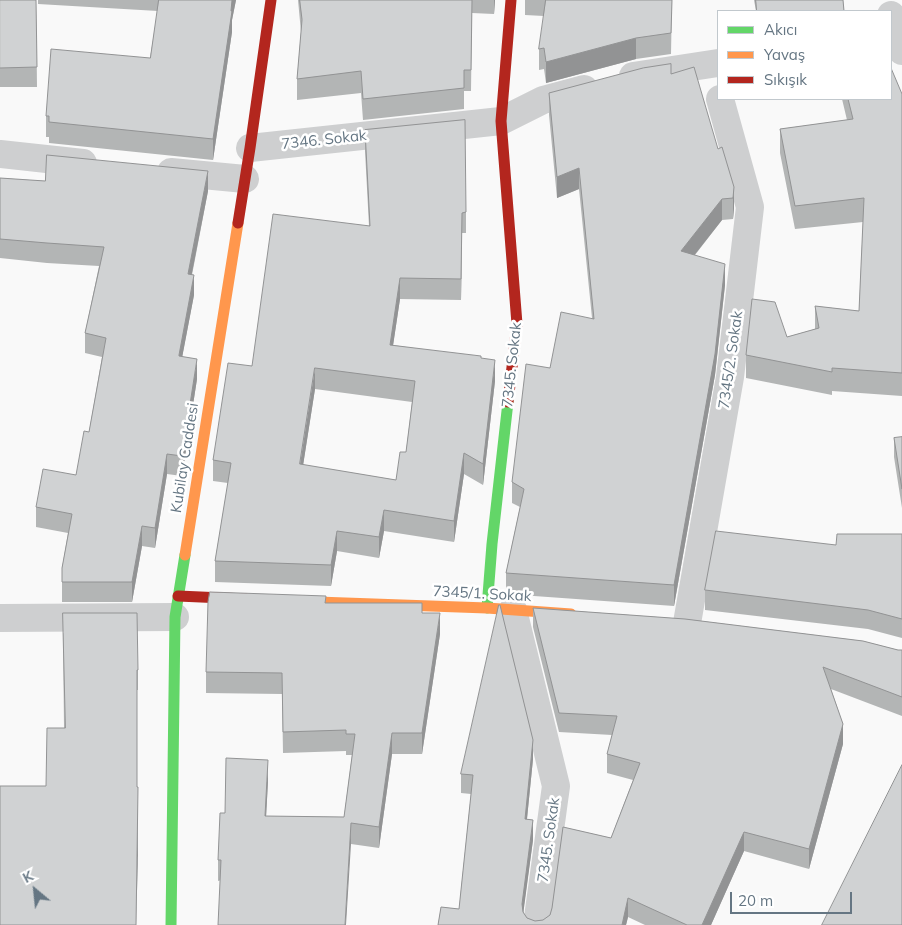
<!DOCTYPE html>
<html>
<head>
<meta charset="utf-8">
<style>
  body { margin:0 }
  #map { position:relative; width:902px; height:925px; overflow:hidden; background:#f9f9f9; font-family:Mulish,sans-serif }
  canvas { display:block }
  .legend { position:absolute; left:717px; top:10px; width:175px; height:90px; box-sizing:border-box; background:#fff; border:1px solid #c1c8cd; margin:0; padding:6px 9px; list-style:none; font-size:15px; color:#657683 }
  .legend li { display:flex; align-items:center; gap:10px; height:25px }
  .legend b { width:25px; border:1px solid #c1c8cd }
  .north { position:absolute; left:10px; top:865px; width:50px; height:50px; -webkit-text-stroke:4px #fff; paint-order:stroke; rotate:332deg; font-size:14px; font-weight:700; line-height:20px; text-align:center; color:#657683 }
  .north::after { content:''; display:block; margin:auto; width:18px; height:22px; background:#657683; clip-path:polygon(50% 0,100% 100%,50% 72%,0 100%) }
  .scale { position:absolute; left:730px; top:892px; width:122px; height:22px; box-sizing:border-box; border:2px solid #657683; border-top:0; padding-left:6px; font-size:15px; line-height:18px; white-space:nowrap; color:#657683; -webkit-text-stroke:4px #fff; paint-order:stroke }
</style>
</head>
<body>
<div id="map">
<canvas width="902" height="925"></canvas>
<ul class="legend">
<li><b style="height:6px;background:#63d668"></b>Akıcı</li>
<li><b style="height:6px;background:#ff974d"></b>Yavaş</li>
<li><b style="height:6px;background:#b3261e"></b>Sıkışık</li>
</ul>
<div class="north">K</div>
<div class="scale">20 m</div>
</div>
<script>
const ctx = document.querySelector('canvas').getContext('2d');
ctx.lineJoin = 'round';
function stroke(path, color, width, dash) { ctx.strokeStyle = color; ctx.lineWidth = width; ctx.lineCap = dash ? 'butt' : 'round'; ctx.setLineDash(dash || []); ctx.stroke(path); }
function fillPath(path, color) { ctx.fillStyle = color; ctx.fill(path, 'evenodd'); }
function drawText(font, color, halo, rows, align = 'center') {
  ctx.font = font + ' Mulish,sans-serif'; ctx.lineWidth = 5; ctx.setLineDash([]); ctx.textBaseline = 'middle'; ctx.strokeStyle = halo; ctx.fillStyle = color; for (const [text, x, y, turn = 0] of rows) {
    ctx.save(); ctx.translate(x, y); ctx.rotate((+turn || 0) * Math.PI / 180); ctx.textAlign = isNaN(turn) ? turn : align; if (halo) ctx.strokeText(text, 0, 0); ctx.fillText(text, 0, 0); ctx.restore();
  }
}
const street = new Path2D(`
  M891,15L899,36L902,51
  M633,76L718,63
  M250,148L501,121L543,100L584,89
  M0,154L83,163
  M171,172L245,179
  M513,610L556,786L537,925
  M0,618L175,617
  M687,623L730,377L750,207L720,99`);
const fast = new Path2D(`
  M487,608L492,544L508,402
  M171,925L175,617L185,555`);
const slow = new Path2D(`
  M185,555L238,223
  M289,601L487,608L571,614`);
const jam = new Path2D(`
  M238,223L250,148L271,0
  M508,402L517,324L501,121L511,0
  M178,596L246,599`);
const wall = new Path2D(`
  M0,0H36L37,87H0Z
  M38,0H236L232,20V32L213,160L49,143V137H46V116L150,58L158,11L38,4Z
  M298,0H495L494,14L472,13L471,91H464V109L363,120L361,93L297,100V79L301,32Z
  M525,0H672L671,54L636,59L546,83L544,69L539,70V49L544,16L525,15Z
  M754,0H843L844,11H756Z
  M671,74L718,149L734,187V208L733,219L722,220L695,255L725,285L715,375L674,606L506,594V573L520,507L512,503V482L550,368L592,318L579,189L557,198L549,115V93Z
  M902,94V396L832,391V395L746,378V355L787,337L815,329V306L859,311L863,222L795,229L780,153V129L847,120L842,99H891Z
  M365,130L466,212V233H462L461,300L400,299L393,345L481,358L495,381L483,485L464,474L454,542L384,531L379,558L337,551L331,586L215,582V561L228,483L213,481V460L252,366L369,226L365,151ZM315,389L412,402L406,452L396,480L303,465Z
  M0,178L45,181L208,191L192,275L194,295L182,357L197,379L182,476L167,474L155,548L142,546L132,602H62V568L68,533L36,527V507L76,475L89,432L102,357L85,353V333L99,266L47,263L0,258Z
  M902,437V508L894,457V438Z
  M902,534V638L868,629L705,610V590L836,545Z
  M326,603L422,613L440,634L422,754H392L379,848L351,844L218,881V860L225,813L268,781L266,816L344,817L352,755H346V751L283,753L282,694L206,693V672Z
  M499,605H500L533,740V759L527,819L533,820V840L523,912L527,918L535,921L543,920L550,915L552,908L563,827L611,838L633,780L607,773V754L612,735L559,732L533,627V608L685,619L863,641L898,650H902V716L831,689L843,724V744L809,869L744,851L711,925H645L628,917L626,925H438L441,907L459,909L471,794L461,793V774Z
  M63,633L138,670V690H137V787L138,857L46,786L64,728Z`);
const shadedWall = new Path2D(`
  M232,0H236L232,20V32L213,160V139Z
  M494,0H495L494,14Z
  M636,38V59L546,83V62Z
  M579,168V189L557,198V177Z
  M208,171V191L188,293V274Z
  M734,187V208L733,219V198Z
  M722,199V220L681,272V251Z
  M462,213V233L461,300V279Z
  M725,264V285L715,375L674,606V585Z
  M194,275V295L179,374V355Z
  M400,278V299L390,366V345Z
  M197,359V379L182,476V456Z
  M495,360V381L483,485V464Z
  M315,368V389L300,485V464Z
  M464,453V474L454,542V521Z
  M167,454V474L155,548V528Z
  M384,510V531L379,558V537Z
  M142,526V546L132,602V582Z
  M337,531V551L331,586V565Z
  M440,613V634L422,754V733Z
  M843,724V744L809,869V849Z
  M392,733V754L379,848V827Z
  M533,740V759L525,838V819Z
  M268,760V781L265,837V816Z
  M138,807V857L136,925Z
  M533,820V840L522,923V904Z
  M351,823V844L346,925H345Z
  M744,832V851L711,925H702Z
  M628,898V917L626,925H622Z`);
const building = new Path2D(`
  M0,0H36L37,67L0,68Z
  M159,0H232L231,11H232L213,139L49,122V116H46L51,49L150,58Z
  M300,0H472L471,70H464V88L363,99L361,71L297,79L302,20Z
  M546,0H672L671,33L636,38L546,62L544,48L539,49Z
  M756,0H843L844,11H757Z
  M671,64V74L694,67L718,149L722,147L734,187L733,198L722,199L681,251L725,264L715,354L674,585L506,573L524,489L512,482L526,364L550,368L561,312L594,319L579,168L557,177L549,93L643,68Z
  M891,68L902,94V373L832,368V372L746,355L752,299L775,302L787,337L819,328L815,306L859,311L864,198L795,206L780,129L853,119L848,99H891Z
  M465,120L466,212L462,213L461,279L400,278L390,345L481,356V358L495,360L483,464L464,453L454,521L384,510L379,537L337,531L331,565L215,561L231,463L213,460L228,363L252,366L273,214L370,226L365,130ZM315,368L415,381L406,452H400L396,480L300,464Z
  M47,155L208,171L188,274L194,275L179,355V356L197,359L182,456L167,454L155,528L142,526L132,582H62V568L72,514L36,507L43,469L76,475L84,431L89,432L106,338L85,333L104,247L47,243L0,239V178L45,181Z
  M902,437V489L894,438Z
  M716,531L836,545L837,534H902V619L868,610L705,590Z
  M210,592L326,596L325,603H422V613H440L422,733H392L379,827L351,823L345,925H218L221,860H218L220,813H225L226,758L268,760L265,816L344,817L355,734H346V730L283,732L282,673L206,672L208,602Z
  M499,605H500L533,740L525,819L533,820L522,904L523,912L527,918L535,921L543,920L550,915L552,908L563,827L611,838L640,763L607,754L617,716L559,713L533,608L685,619L863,641L898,650H902V697L823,667L843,724L809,849L744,832L702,925H687L628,898L622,925H438L441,907L459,909L473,775L461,774Z
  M63,613H137L138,670H137V787H138L136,925H0V786H46L47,728H65Z
  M902,765V925H822Z`);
const streetNames = [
  ["7346. Sokak",324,140,-6],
  ["7345/2. Sokak",731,360,-82],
  ["7345. Sokak",512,365,-84],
  ["Kubilay Caddesi",185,458,-81],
  ["7345/1. Sokak",482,594,3],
  ["7345. Sokak",549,840,-82]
];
stroke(street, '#cecfd0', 28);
stroke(fast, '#63d668', 11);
stroke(slow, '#ff974d', 11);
stroke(jam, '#b3261e', 11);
fillPath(wall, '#b3b5b5');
fillPath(shadedWall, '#929394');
fillPath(building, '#d0d2d3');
stroke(building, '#929394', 1);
drawText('15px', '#657683', '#fff', streetNames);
</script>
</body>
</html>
